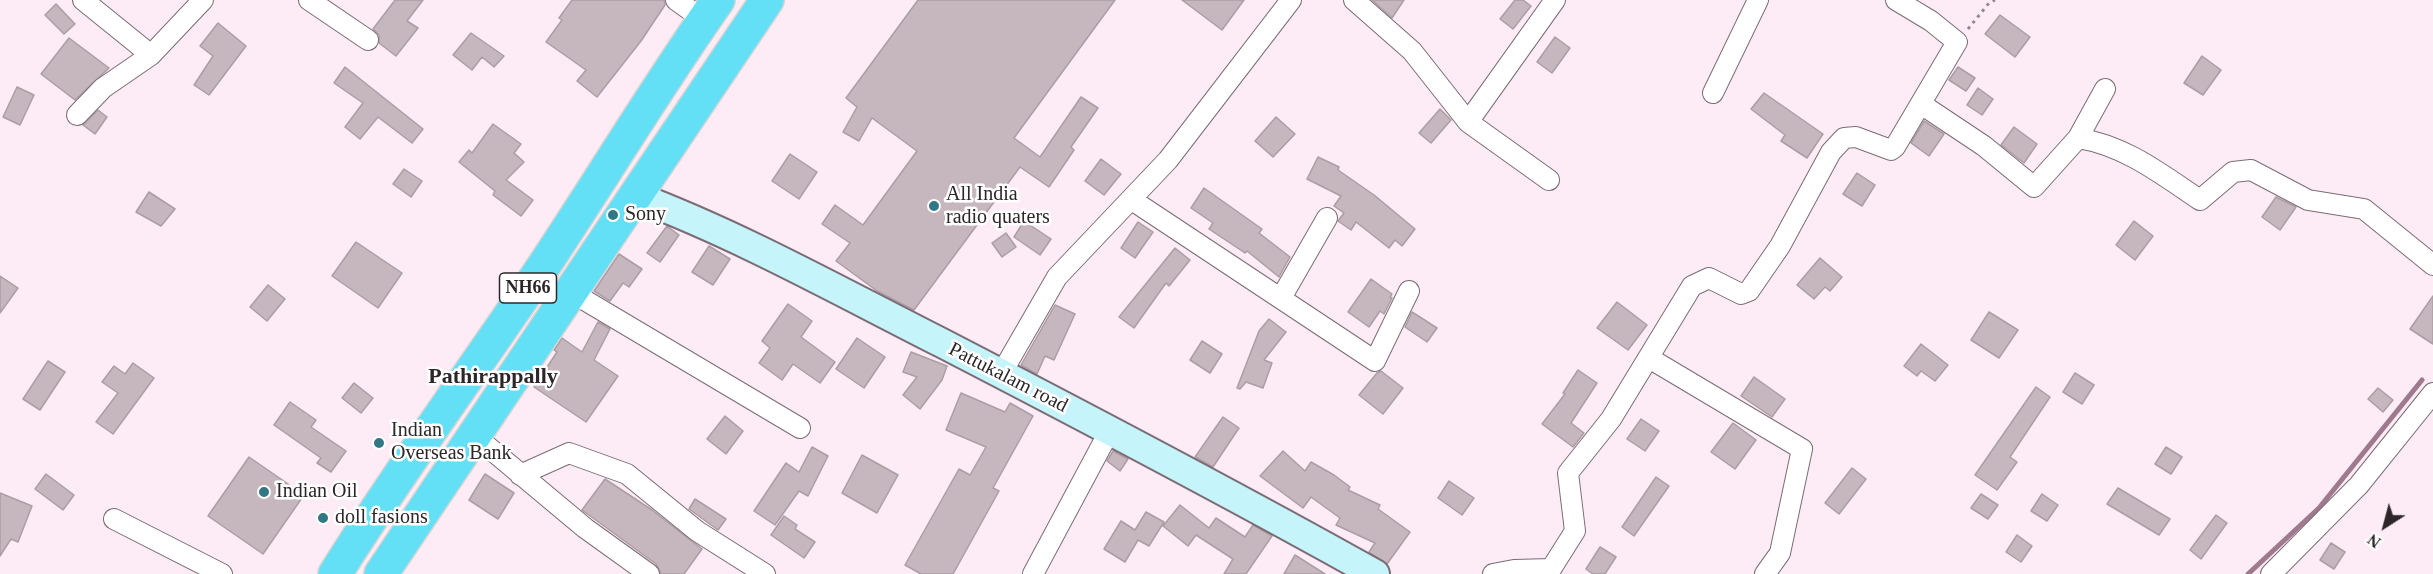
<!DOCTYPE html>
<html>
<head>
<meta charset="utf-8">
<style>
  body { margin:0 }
  #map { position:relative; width:2433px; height:574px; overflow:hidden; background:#fdecf5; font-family:Georgia,serif }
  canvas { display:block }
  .north { position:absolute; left:2355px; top:496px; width:60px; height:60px; -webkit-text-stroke:4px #fff; paint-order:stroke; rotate:216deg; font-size:16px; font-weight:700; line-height:24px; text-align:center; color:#2c2629 }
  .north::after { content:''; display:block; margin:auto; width:21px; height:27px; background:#2c2629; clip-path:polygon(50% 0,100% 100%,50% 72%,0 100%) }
</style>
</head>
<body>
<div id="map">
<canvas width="2433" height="574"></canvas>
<div class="north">N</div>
</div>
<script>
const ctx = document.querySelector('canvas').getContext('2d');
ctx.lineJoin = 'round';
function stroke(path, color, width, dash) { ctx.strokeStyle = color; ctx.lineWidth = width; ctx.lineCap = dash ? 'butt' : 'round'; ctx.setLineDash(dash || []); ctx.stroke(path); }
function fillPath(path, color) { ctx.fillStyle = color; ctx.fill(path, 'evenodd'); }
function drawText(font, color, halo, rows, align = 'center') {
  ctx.font = font + ' Georgia,serif'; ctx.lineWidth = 5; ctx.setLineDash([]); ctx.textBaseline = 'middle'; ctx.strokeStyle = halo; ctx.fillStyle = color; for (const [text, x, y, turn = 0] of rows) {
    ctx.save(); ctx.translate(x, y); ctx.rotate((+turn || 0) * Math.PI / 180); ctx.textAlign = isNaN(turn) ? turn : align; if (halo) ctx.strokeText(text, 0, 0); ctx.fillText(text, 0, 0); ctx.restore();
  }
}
const stream = new Path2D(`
  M2248,574L2319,508L2422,380`);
const building = new Path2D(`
  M395,0H423L407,21L418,28L396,56L379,43V35L373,29Z
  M572,0H664L665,5L641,41L597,97L577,81L586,70L546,42L562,20L559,18Z
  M918,0H1115L1014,138L1040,157L1081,97L1098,108L1071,147L1074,150L1049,187L1020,167L914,310L877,291L836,261L850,243L822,224L835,205L863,225L917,151L872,118L859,141L843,132L857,107L846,98Z
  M1182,0H1244L1222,30Z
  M1372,0H1404L1392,18Z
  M1515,0H1523L1531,6L1513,29L1500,19Z
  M56,4L75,24L64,34L45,15Z
  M2000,15L2030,37L2015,57L1985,34Z
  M218,23L246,46L209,95L194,85L213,56L200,46Z
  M471,33L504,56L494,67L482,57L472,70L453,55Z
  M1555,37L1570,48L1552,73L1537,62Z
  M69,38L109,68L75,100L41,74Z
  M2202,56L2221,70L2203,95L2184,83Z
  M345,67L423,129L412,143L378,117L360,139L345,127L363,103L334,83Z
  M1958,67L1975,78L1966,91L1949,80Z
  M17,87L34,95L20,125L3,117Z
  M1978,88L1993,99L1982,115L1967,105Z
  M1764,93L1823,134L1807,158L1781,141L1785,135L1751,109Z
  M1440,109L1451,120L1431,143L1419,133Z
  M98,110L107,117L95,134L83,125Z
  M1276,117L1295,134L1273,157L1255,141Z
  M1924,121L1944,134L1929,156L1911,143Z
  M493,124L521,144L514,153L524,162L506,180L533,200L521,216L493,195L495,191L459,162L469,150L472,153Z
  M2014,127L2037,144L2024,163L2001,145Z
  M790,154L817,172L799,199L772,181Z
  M1318,157L1339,167L1338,170L1374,195L1415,229L1402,246L1395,240L1389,248L1356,222L1351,230L1338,221L1344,213L1334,206L1341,196L1307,179Z
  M1101,159L1121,174L1104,195L1085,181Z
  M404,169L422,181L411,197L393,184Z
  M1857,173L1875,185L1862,206L1843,194Z
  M1204,188L1262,229L1259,233L1290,257L1279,277L1247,251L1245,253L1209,229L1213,223L1191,208Z
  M149,192L175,209L161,226L136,212Z
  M2276,197L2296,207L2280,230L2262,217Z
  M1024,221L1051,239L1040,255L1014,237Z
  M2134,221L2153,236L2135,260L2116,245Z
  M1138,222L1153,232L1135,258L1121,248Z
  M667,226L679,235L660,262L647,253Z
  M1006,233L1016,247L1002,257L992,243Z
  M356,242L402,273L378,308L332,276Z
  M709,246L730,259L713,285L692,272Z
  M1175,248L1190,260L1169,286L1166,283L1134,328L1119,317Z
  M619,254L642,269L629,287L623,283L610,301L594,291Z
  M1820,258L1842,277L1830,291L1825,287L1814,299L1797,285Z
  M0,276L18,288L0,313Z
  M1371,279L1392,294L1390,297L1392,298L1384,314L1380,311L1369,327L1348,312Z
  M268,285L285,299L267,321L250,307Z
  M2433,296V344L2410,329Z
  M1617,302L1647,325L1628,350L1597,328Z
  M788,304L812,321L801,337L835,362L820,383L793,364L782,380L759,363L770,348L762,341Z
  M1055,305L1075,314L1054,360L1045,356L1037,374L1021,365Z
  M1412,312L1437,328L1427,342L1405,327Z
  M1989,312L2018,330L1999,358L1971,340Z
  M1269,319L1286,332L1264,360L1272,363L1263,388L1246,382L1240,389L1237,388L1259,331Z
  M598,322L610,329L594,360L618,376L586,422L534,387L557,352L554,350L562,338L582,352Z
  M857,338L885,357L864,388L836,369Z
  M1202,341L1222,354L1210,373L1190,360Z
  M1921,344L1948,365L1935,381L1921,371L1917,376L1904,366Z
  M911,352L947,366L942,380L920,409L903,395L917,377L903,372Z
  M48,361L65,372L40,410L23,399Z
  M133,363L154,378L113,434L96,422L118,393L102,382L114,366L125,374Z
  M1578,370L1597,383L1571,423L1584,433L1573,447L1542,424L1565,394L1563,393Z
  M1381,371L1403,388L1383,414L1359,395L1377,373Z
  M2075,373L2094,385L2082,404L2063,392Z
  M1754,377L1785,399L1772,417L1741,396Z
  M354,383L373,398L361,413L342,398Z
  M2036,387L2050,397L2010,457L2017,462L1997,490L1975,475Z
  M2378,388L2393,400L2383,412L2368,399Z
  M961,393L1005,412L1010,403L1033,416L993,488L999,491L953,574H921L905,565L959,469L970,475L986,447L946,430Z
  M290,402L316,420L311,427L346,451L331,472L317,463L321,458L274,425Z
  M725,416L743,431L726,454L707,439Z
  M1223,417L1239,428L1213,467L1195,457Z
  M1641,419L1659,431L1645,451L1627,439Z
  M1733,423L1756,440L1735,469L1711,452Z
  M812,447L828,456L808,496L799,491L775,525L754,511L786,463L799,472Z
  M2166,447L2182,457L2171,474L2155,464Z
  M1113,451L1128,459L1120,471L1107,461Z
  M1283,451L1305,471L1311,462L1334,475L1350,487L1348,490L1380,505L1378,509L1410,532L1387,564L1369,552L1375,543L1336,525L1340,518L1311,497L1303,508L1260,476Z
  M862,455L898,475L877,513L842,493Z
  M249,457L304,495L263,554L208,516Z
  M1852,468L1866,479L1839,514L1825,503Z
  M46,474L74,495L63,510L35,489Z
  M485,474L514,493L498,519L469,500Z
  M1656,477L1669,486L1634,536L1622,527Z
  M605,479L652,510L702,549L684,574H661L656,564L582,510Z
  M1449,481L1474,498L1462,515L1438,498Z
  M2118,488L2170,519L2159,535L2107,504Z
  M0,493L32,506L18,542L11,539L0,556Z
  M1981,494L1998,505L1988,519L1971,508Z
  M2042,494L2058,505L2047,521L2031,511Z
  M695,499L726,519L718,530L689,509Z
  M1180,505L1209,528L1216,518L1245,537L1253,525L1272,536L1246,574H1224L1233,559L1196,535L1188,546L1163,526Z
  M1146,512L1164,522L1149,546L1138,540L1125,562L1104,549L1121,521L1135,530Z
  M2216,515L2227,523L2201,559L2190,550Z
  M784,516L797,525L795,529L815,542L804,558L771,535Z
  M2017,535L2032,546L2021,562L2006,552Z
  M2331,543L2345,552L2334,569L2320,560Z
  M1600,547L1616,557L1605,574H1593L1586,569Z
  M1295,555L1325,574H1284Z`);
const path = new Path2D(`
  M1968,29L1989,3L1995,0`);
const minor = new Path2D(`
  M83,0L151,55L203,0
  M309,0L368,40
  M676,0L704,20
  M1354,0L1412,51L1468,122L1555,0
  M1713,93L1758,0
  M1921,104L1984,146L2034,187L2078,138C2126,146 2161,174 2200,200L2233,172L2251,170L2308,200L2364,209L2433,265
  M77,115L103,88L151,55
  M1468,122L1549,180
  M2078,138L2105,89
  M1132,200L1375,361L1409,291
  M571,292L800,428
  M1281,298L1327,218
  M1649,358L1802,449L1780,553L1765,574
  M1001,374L1057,277L1168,160L1291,0
  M475,436L585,528L649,574
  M520,475L569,453L627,474L697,531L765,574
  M114,519L222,574
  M1033,574L1110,430
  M1493,574L1514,570L1551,569L1575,531L1568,473L1611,419L1692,286L1709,278L1741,294L1749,291L1780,246L1831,152L1844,138L1856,137L1891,150L1895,147L1957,42L1931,21L1896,0
  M2271,574L2359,485L2433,393`);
const secondary = new Path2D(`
  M635,196C741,236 841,292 942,343C1087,418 1232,494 1375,574`);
const trunk = new Path2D(`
  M335,574C400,470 473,371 541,270C601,180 656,88 718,0
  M381,574L767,0`);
const markers = [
  [934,206,6,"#317784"],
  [613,215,6,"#317784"],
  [379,443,6,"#317784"],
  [264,492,6,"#317784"],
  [323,518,6,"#317784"]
];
const shields = [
  [528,288,57]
];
const shieldNames = [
  ["NH66",528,288]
];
const poiNames = [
  ["All India",946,195],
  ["radio quaters",946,218],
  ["Sony",625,215],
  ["Indian",391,431],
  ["Overseas Bank",391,454],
  ["Indian Oil",276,492],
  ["doll fasions",335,518]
];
const streetNames = [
  ["Pattukalam road",1008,378,27]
];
const quarterNames = [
  ["Pathirappally",493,377]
];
stroke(stream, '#9f798e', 5);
fillPath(building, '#c6b7bf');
stroke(building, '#ac9da5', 1.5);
stroke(minor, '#7b6c74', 22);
stroke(secondary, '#7b6c74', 32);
stroke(trunk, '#d5d4d4', 36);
stroke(path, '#94888e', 3, [3, 4.5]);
stroke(minor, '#fff', 20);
stroke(secondary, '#c5f4fb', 28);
stroke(trunk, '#64e0f6', 33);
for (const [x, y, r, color] of markers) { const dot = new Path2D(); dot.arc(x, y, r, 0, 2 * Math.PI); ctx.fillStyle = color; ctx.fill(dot); stroke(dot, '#fff', 2); }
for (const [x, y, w] of shields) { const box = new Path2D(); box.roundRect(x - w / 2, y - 15, w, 30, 4.5); ctx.fillStyle = '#fff'; ctx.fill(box); stroke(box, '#2c2629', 1.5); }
drawText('bold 18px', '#2c2629', null, shieldNames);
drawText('20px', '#2c2629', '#fff', poiNames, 'left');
drawText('20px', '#2c2629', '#fff', streetNames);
drawText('bold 22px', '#2c2629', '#fff', quarterNames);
</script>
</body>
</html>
